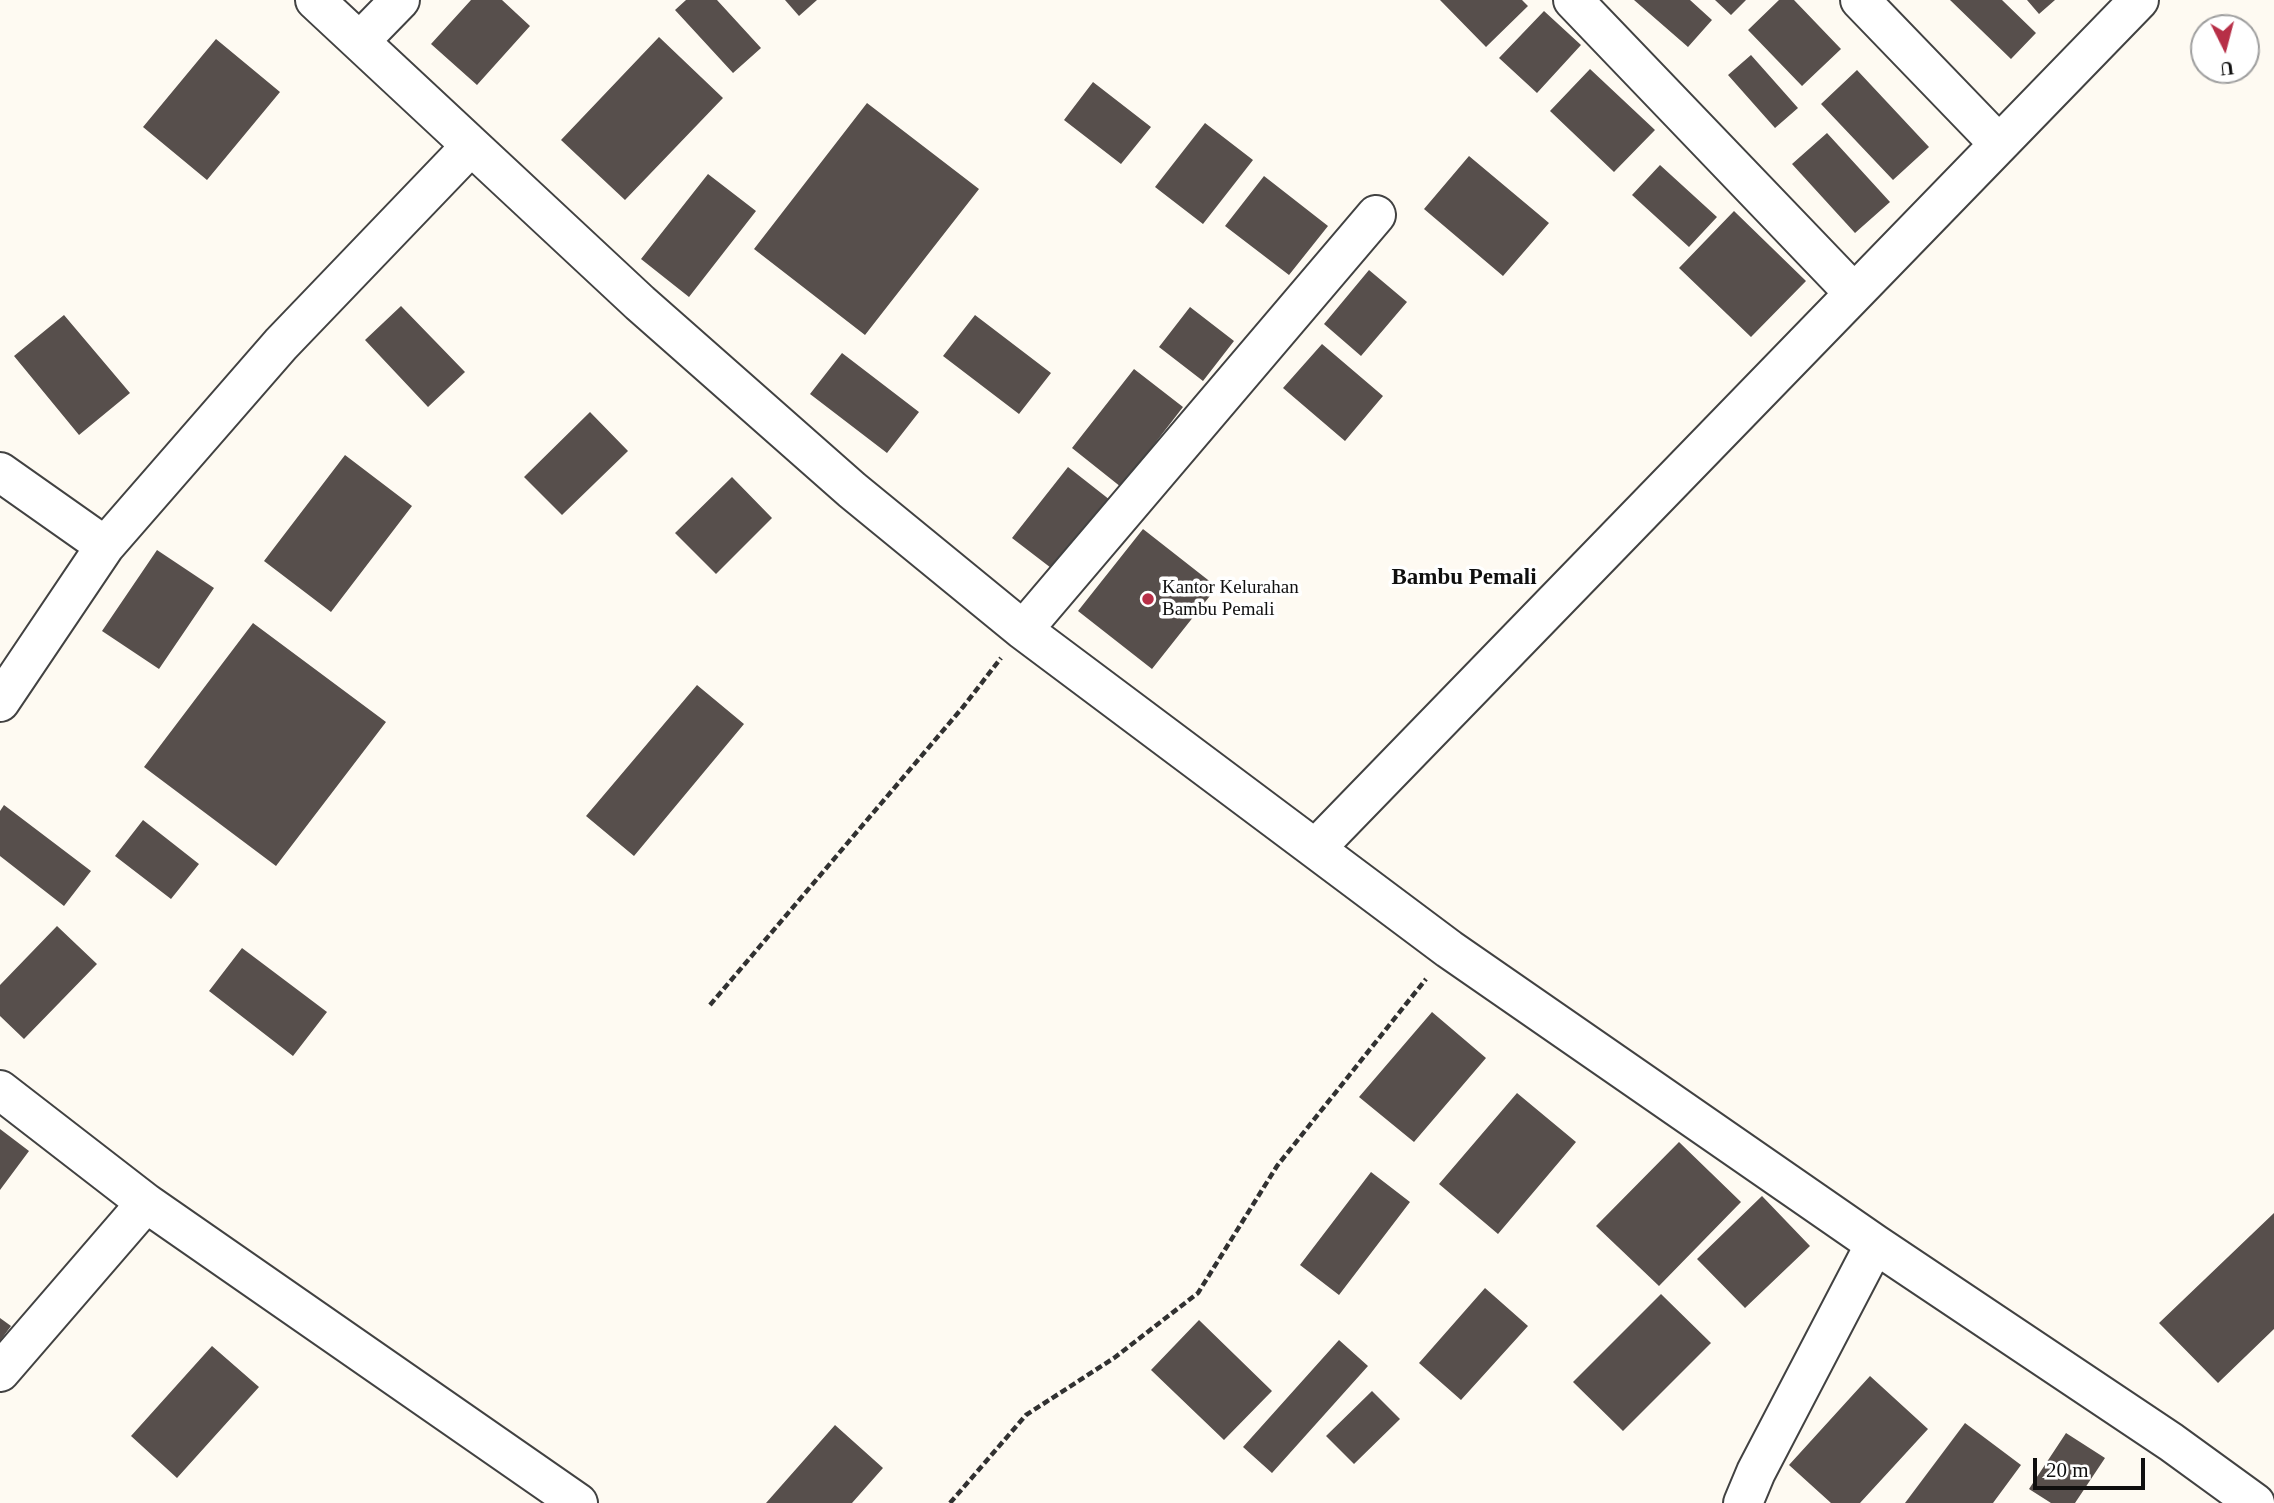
<!DOCTYPE html>
<html>
<head>
<meta charset="utf-8">
<style>
  body { margin:0 }
  #map { position:relative; width:2274px; height:1503px; overflow:hidden; background:#fefaf2; font-family:Georgia,serif }
  canvas { display:block }
  .north { position:absolute; left:2190px; top:14px; width:70px; height:70px; box-sizing:border-box; background:#fff; border:2px solid #9f9f9f; border-radius:50%; rotate:174deg; font-size:19px; font-weight:700; line-height:28px; text-align:center; color:#0f0f0f }
  .north::after { content:''; display:block; margin:auto; width:24px; height:32px; background:#b72f47; clip-path:polygon(50% 0,100% 100%,50% 72%,0 100%) }
  .scale { position:absolute; left:2033px; top:1458px; width:112px; height:32px; box-sizing:border-box; border:4px solid #0f0f0f; border-top:0; padding-left:9px; font-size:21px; line-height:24px; white-space:nowrap; color:#0f0f0f; -webkit-text-stroke:5px #fff; paint-order:stroke }
</style>
</head>
<body>
<div id="map">
<canvas width="2274" height="1503"></canvas>
<div class="north">U</div>
<div class="scale">20 m</div>
</div>
<script>
const ctx = document.querySelector('canvas').getContext('2d');
ctx.lineJoin = 'round';
function fillPath(path, color) { ctx.fillStyle = color; ctx.fill(path, 'evenodd'); }
function stroke(path, color, width, dash) { ctx.strokeStyle = color; ctx.lineWidth = width; ctx.lineCap = dash ? 'butt' : 'round'; ctx.setLineDash(dash || []); ctx.stroke(path); }
function drawText(font, color, halo, rows, align = 'center') {
  ctx.font = font + ' Georgia,serif'; ctx.lineWidth = 7; ctx.setLineDash([]); ctx.textBaseline = 'middle'; ctx.strokeStyle = halo; ctx.fillStyle = color; for (const [text, x, y, turn = 0] of rows) {
    ctx.save(); ctx.translate(x, y); ctx.rotate((+turn || 0) * Math.PI / 180); ctx.textAlign = isNaN(turn) ? turn : align; if (halo) ctx.strokeText(text, 0, 0); ctx.fillText(text, 0, 0); ctx.restore();
  }
}
const building = new Path2D(`
  M471,0H502L530,26L477,85L431,44Z
  M686,0H717L761,48L733,73L675,10Z
  M785,0H817L799,16Z
  M1440,0H1522L1528,6L1486,47Z
  M1634,0H1690L1712,20L1688,47Z
  M1715,0H1746L1731,15Z
  M1779,0H1794L1841,49L1802,86L1748,30Z
  M1950,0H2002L2036,33L2011,59Z
  M2027,0H2055L2039,14Z
  M1544,11L1581,45L1537,93L1499,58Z
  M659,37L723,98L625,200L561,140Z
  M216,39L280,92L207,180L143,127Z
  M1751,55L1798,108L1775,128L1728,75Z
  M1590,69L1655,130L1614,172L1550,111Z
  M1857,70L1929,147L1893,180L1821,104Z
  M1093,82L1151,127L1121,164L1064,120Z
  M867,103L979,189L865,335L754,249Z
  M1205,123L1253,160L1203,224L1155,187Z
  M1827,133L1890,202L1855,233L1792,164Z
  M1469,156L1549,223L1503,276L1424,209Z
  M1660,165L1717,217L1689,247L1632,195Z
  M708,174L756,211L689,297L641,259Z
  M1264,176L1328,226L1289,275L1225,226Z
  M1734,211L1806,281L1751,337L1679,268Z
  M1369,270L1407,302L1361,356L1324,324Z
  M401,306L465,372L428,407L365,340Z
  M1190,307L1234,341L1203,381L1159,347Z
  M64,315L130,393L79,435L14,356Z
  M975,315L1051,373L1019,414L943,356Z
  M1322,344L1383,396L1345,441L1283,388Z
  M842,353L919,412L887,453L810,394Z
  M1134,369L1183,407L1121,487L1072,448Z
  M590,412L628,451L562,515L524,477Z
  M345,455L412,506L331,612L264,561Z
  M1068,467L1110,500L1055,571L1012,538Z
  M732,477L772,518L716,574L675,533Z
  M1143,529L1217,587L1152,669L1078,611Z
  M157,550L214,588L159,669L102,631Z
  M253,623L386,722L276,866L144,767Z
  M697,685L744,724L634,856L586,816Z
  M4,805L91,871L64,906L0,856V811Z
  M143,820L199,864L171,899L115,856Z
  M57,926L97,964L24,1039L0,1016V985Z
  M242,948L327,1012L293,1056L209,991Z
  M1432,1012L1486,1058L1414,1142L1359,1097Z
  M1517,1093L1576,1142L1498,1234L1439,1184Z
  M0,1129L29,1151L0,1190Z
  M1679,1142L1741,1202L1659,1286L1596,1226Z
  M1371,1172L1410,1202L1339,1295L1300,1265Z
  M1762,1196L1810,1246L1745,1308L1697,1259Z
  M2274,1213V1329L2218,1383L2159,1323Z
  M1485,1288L1528,1326L1461,1400L1419,1363Z
  M1661,1294L1711,1343L1623,1431L1573,1382Z
  M0,1318L11,1326L0,1341Z
  M1199,1320L1272,1391L1224,1440L1151,1370Z
  M1339,1340L1368,1366L1272,1473L1243,1447Z
  M212,1346L259,1387L177,1478L131,1436Z
  M1870,1376L1928,1429L1860,1503H1831L1789,1465Z
  M1372,1391L1400,1419L1354,1464L1326,1436Z
  M1965,1423L2021,1465L1993,1503H1905Z
  M835,1425L883,1468L852,1503H766Z
  M2066,1433L2105,1458L2075,1503H2051L2029,1489Z`);
const path = new Path2D(`
  M710,1005L963,707L1001,658
  M950,1503L1026,1415L1114,1358L1198,1293L1277,1166L1426,979`);
const minor = new Path2D(`
  M315,0L640,303L852,490L1023,630L1449,949L1875,1244L2171,1442L2255,1503
  M1573,0L1854,293
  M1860,0L1998,143
  M360,41L400,0
  M0,472L105,546
  M1023,630L1376,215
  M0,702L105,546L281,344L470,147
  M1316,848L2139,0
  M0,1090L146,1203L578,1503
  M0,1372L146,1203
  M1743,1503L1756,1472L1875,1244`);
const markers = [
  [1148,599,7,"#b72f47"]
];
const poiNames = [
  ["Kantor Kelurahan",1162,588],
  ["Bambu Pemali",1162,610]
];
const quarterNames = [
  ["Bambu Pemali",1464,578]
];
fillPath(building, '#574f4c');
stroke(minor, '#424242', 42);
stroke(path, '#313131', 4.5, [7, 3.5]);
stroke(minor, '#fff', 38);
for (const [x, y, r, color] of markers) { const dot = new Path2D(); dot.arc(x, y, r, 0, 2 * Math.PI); ctx.fillStyle = color; ctx.fill(dot); stroke(dot, '#fff', 2.5); }
drawText('19px', '#0f0f0f', '#fff', poiNames, 'left');
drawText('bold 23px', '#0f0f0f', '#fff', quarterNames);
</script>
</body>
</html>
